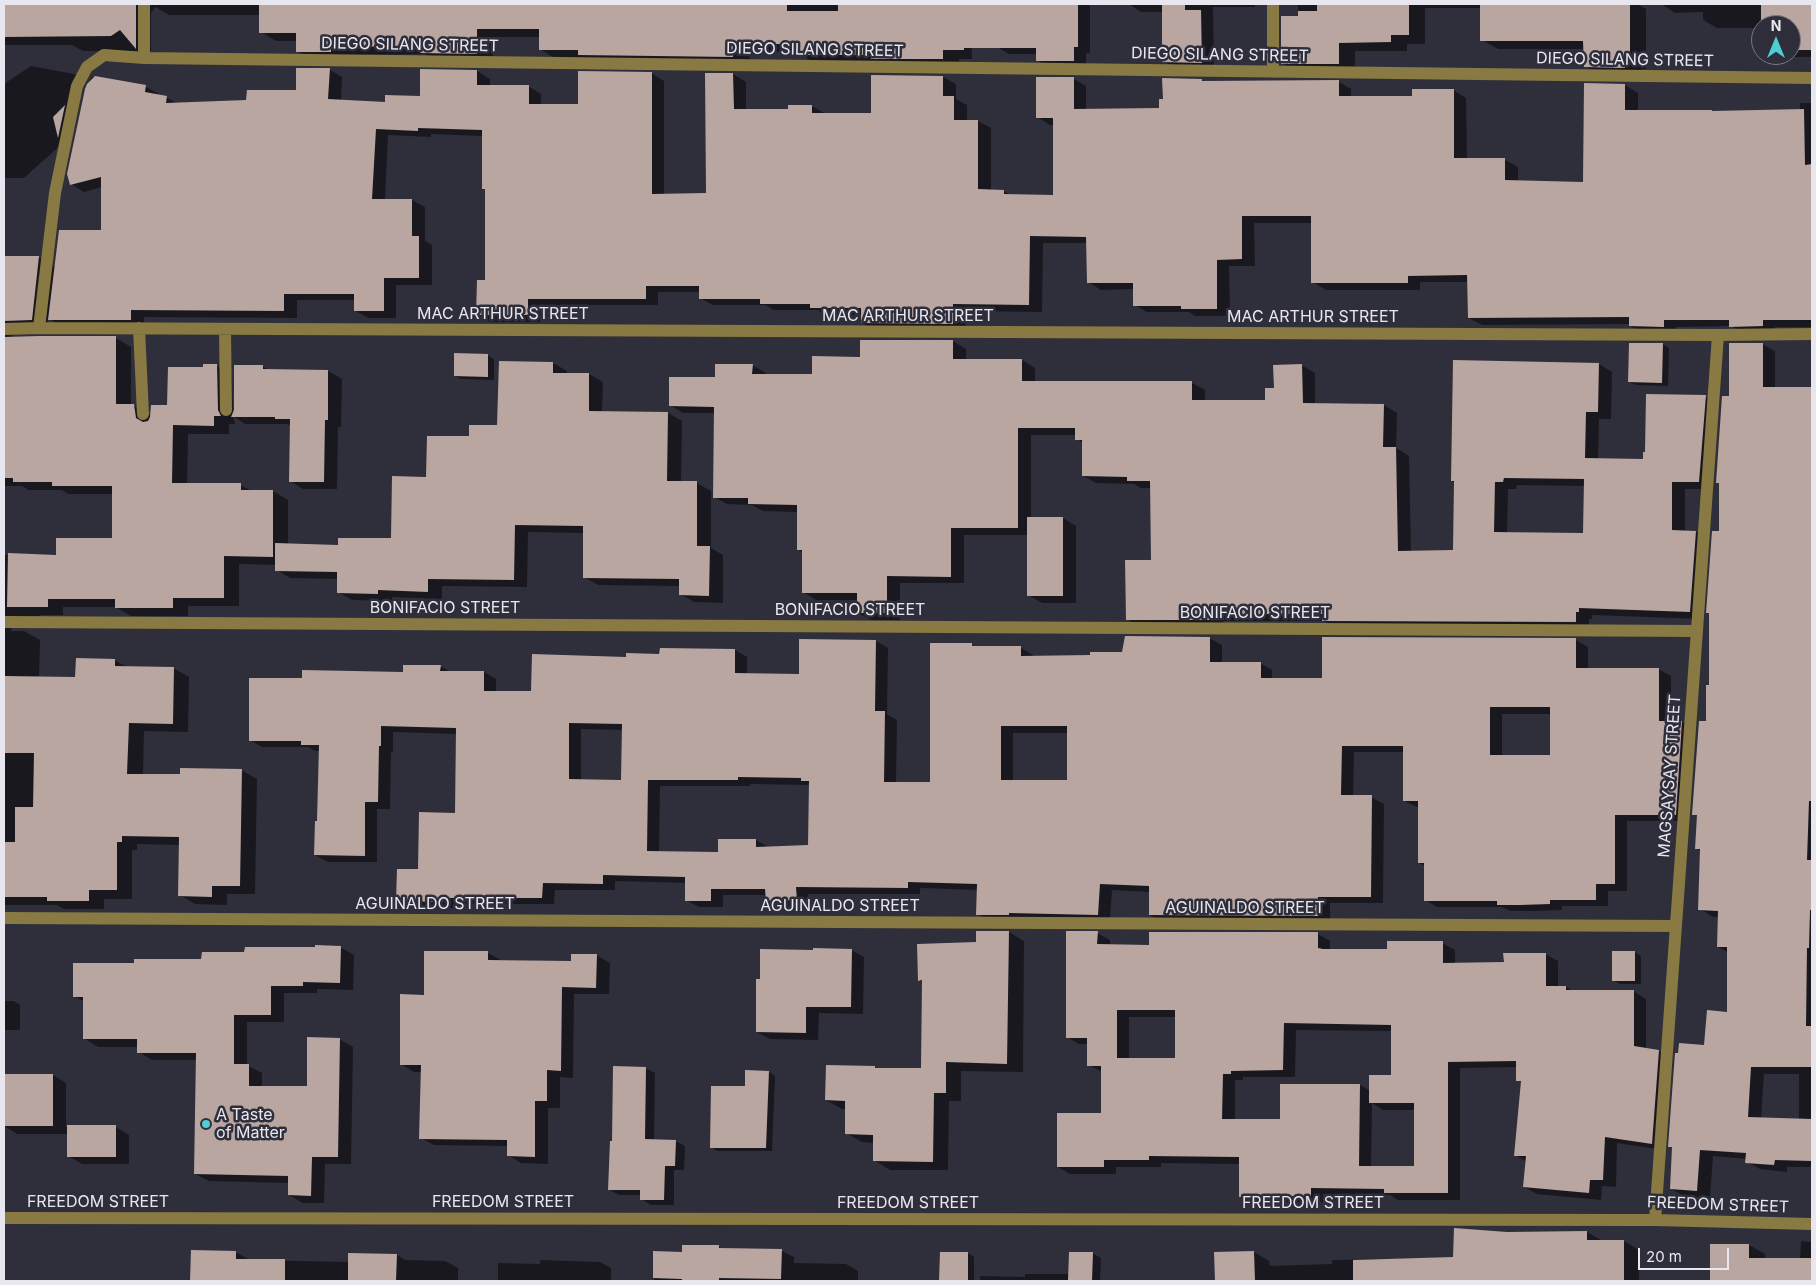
<!DOCTYPE html>
<html>
<head>
<meta charset="utf-8">
<style>
  body { margin:0 }
  #map { position:relative; width:1816px; height:1285px; overflow:hidden; background:#2f2e3b; font-family:Inter,sans-serif }
  canvas { display:block }
  .frame { position:absolute; inset:0; border:5px solid #e8e7f0; pointer-events:none }
  .north { position:absolute; left:1751px; top:15px; width:50px; height:50px; box-sizing:border-box; background:#2f2e3b; border:1px solid #797883; border-radius:50%; rotate:0deg; font-size:14px; font-weight:700; line-height:20px; text-align:center; color:#e8e7f0 }
  .north::after { content:''; display:block; margin:auto; width:18px; height:22px; background:#51ccd2; clip-path:polygon(50% 0,100% 100%,50% 72%,0 100%) }
  .scale { position:absolute; left:1638px; top:1248px; width:91px; height:22px; box-sizing:border-box; border:2px solid #e8e7f0; border-top:0; padding-left:6px; font-size:15px; line-height:18px; white-space:nowrap; color:#e8e7f0; -webkit-text-stroke:4px #2f2e3b; paint-order:stroke }
</style>
</head>
<body>
<div id="map">
<canvas width="1816" height="1285"></canvas>
<div class="frame"></div>
<div class="north">N</div>
<div class="scale">20 m</div>
</div>
<script>
const ctx = document.querySelector('canvas').getContext('2d');
ctx.lineJoin = 'round';
function fillPath(path, color) { ctx.fillStyle = color; ctx.fill(path, 'evenodd'); }
function stroke(path, color, width, dash) { ctx.strokeStyle = color; ctx.lineWidth = width; ctx.lineCap = dash ? 'butt' : 'round'; ctx.setLineDash(dash || []); ctx.stroke(path); }
function drawText(font, color, halo, rows, align = 'center') {
  ctx.font = font + ' Inter,sans-serif'; ctx.lineWidth = 5; ctx.setLineDash([]); ctx.textBaseline = 'middle'; ctx.strokeStyle = halo; ctx.fillStyle = color; for (const [text, x, y, turn = 0] of rows) {
    ctx.save(); ctx.translate(x, y); ctx.rotate((+turn || 0) * Math.PI / 180); ctx.textAlign = isNaN(turn) ? turn : align; if (halo) ctx.strokeText(text, 0, 0); ctx.fillText(text, 0, 0); ctx.restore();
  }
}
const shadow = new Path2D(`
  M4,4H970L972,59H959V68L814,63L798,52H750L749,65L556,59L540,49V37H493V62H437L425,54L358,55L313,60L297,51V41H276L261,32V15H169L155,7L151,13V51H83L72,45H4Z
  M997,4H1090V53H1086V67H1049L1037,60V54H1009L997,47Z
  M1129,4H1255V7H1213L1214,69L1176,68L1163,61L1162,12H1141Z
  M1298,4H1637L1646,9V69H1641V76H1601L1585,66V49H1498L1482,40V8H1425V44H1407V51H1355V73L1298,72L1282,63L1298,18Z
  M1661,4H1812V57H1776L1772,55H1791V25H1761V28H1717L1703,20V12L1675,13Z
  M31,66L74,74L83,79L65,141L24,178H4V84Z
  M330,70L342,77L341,101L386,103L421,98L477,71L490,79V87L528,86L541,94V105H579L651,73L664,81V195L707,194L706,74H733L746,82V110H789L812,106L824,113L872,114L943,77L956,84V99L967,105V121H978L991,128V191H1004L1012,196H1054V125H1050L1037,117L1074,79L1086,86V110L1160,109L1164,100L1202,80L1205,82H1339L1351,89V97H1413L1453,90L1466,98L1467,160H1505L1518,167V182L1584,183L1625,85L1638,93V111H1800V103H1812V327H1775V333H1743L1731,326L1676,327V333H1643L1630,326V324L1482,325L1469,318V282H1420V290H1326L1313,282L1312,223H1254L1255,266H1229L1230,316H1195L1189,312H1147L1134,305V289L1101,290L1088,282V243H1043L1042,312L966,311V330H875L862,323V315H824L818,310H774L765,305H713L700,298V292H658V305H541L540,322H490L478,314L486,281V190L483,188V136L431,134V137L388,135L385,200H412L425,207V241L432,245V285H396V318H368L356,311V300H297V318L144,317V327H62L48,318L47,328L12,335V338H116L131,347V406H134L151,416L169,406L204,369L217,366L232,375L233,415L262,366L269,370L328,371L342,379L341,427H338L337,489H303L290,481L291,426L287,424H245L233,416L235,424H229V434H188L187,485H240L252,491H273L288,500V545L339,546L393,540L427,478L470,437L499,426L553,363L567,371V374H589L603,382L602,412L668,413L682,421L681,482L697,483L711,491V548L723,555V603L694,602L680,594V586L598,585L584,577V533L528,532L527,587L442,586V599L392,597V601L352,600L338,592V579L290,578L277,570V565L239,564V606H188V616H131L116,607H63V615H40V622L12,626L11,631H24L40,640L39,677L77,678L114,660L127,667L173,668L189,677L188,732L144,731L143,775L181,776L241,770L257,779L255,894H227V905L195,904L180,895V845L137,844V850H132V899H104V909H64L57,905H4V555L57,556L113,540V494H68L62,490H29L22,486H4V258H39L56,267L102,232V187L84,192L71,184L86,89L92,77L146,87L159,94L158,96L166,97L178,104L247,101L297,92Z
  M953,341L966,349V360H1022L1035,368V383H1192L1205,390V402H1266L1275,390L1301,365L1315,373V404L1384,405L1397,413L1396,448L1409,456L1411,552L1454,551L1455,483L1452,481L1454,361L1599,364L1612,372L1611,419H1599L1598,460L1644,461L1705,397L1718,404L1712,489H1685V532H1696L1709,539L1703,619L1592,615V619H1589V629L1337,628L1324,621H1223V627H1140L1127,619L1152,562L1151,488H1141L1134,484L1096,483L1083,476V443L1077,439V435H1031V518H1063L1076,526V603H1042L1028,595V535H964V583H900V620H871L858,613V600H816L803,592V552L798,550V512L763,511L752,505L727,504L714,497L715,413H683L670,405L716,379L752,365L766,373L765,375H813L861,358ZM1517,485L1585,486L1584,535L1507,534L1508,489H1516Z
  M1663,344L1669,348L1668,386L1636,385L1629,382Z
  M1762,344L1775,351V388H1812V1167H1787V1172L1760,1169L1747,1162V1159L1713,1156L1710,1198L1684,1196L1671,1189L1674,1148L1670,1146L1705,1047L1729,1013V953L1718,947L1719,917H1713L1700,909L1701,851L1697,849L1698,816L1693,814L1707,722L1710,686L1720,532V484L1717,482L1730,397ZM1764,1074H1799V1120L1761,1119Z
  M487,355L494,359V380L461,379L455,376Z
  M1209,638L1222,645V663H1260L1272,670V679H1323L1576,640L1588,647V669H1658L1671,676V722H1682L1694,729L1688,821H1627V891H1608V906H1562V910L1533,911H1510L1502,907H1437L1425,900V866L1419,863V808L1404,801V752H1354L1353,797H1371L1384,804L1383,903H1330V923L1162,922L1150,915V892L1112,890L1110,921H990L978,914V890L920,888V894H808L809,906L779,907L767,900V895H723V907H699L686,900L687,883L615,881V890H555L554,904H456L455,908L410,907L398,900L420,870L456,814L457,734L393,732V752H391L390,809H377V862H328L315,855L318,822L320,751H315L308,747H262L250,740L303,679L404,673L440,666L451,672H484L496,679V692L532,693L627,658L735,650L747,657V674L800,675L876,641L888,648L887,714L897,720L896,784H931V645H972L977,648H1021L1033,655V657L1123,654ZM1502,714H1552V756H1502ZM581,729L624,730L622,781H581ZM1013,733H1068V781H1013ZM750,784L810,785L809,846L768,847L756,840L719,854L659,852L660,786H750Z
  M1009,932L1024,941L1023,1072L961,1071V1101H949L948,1170H890L874,1160L875,1143L862,1142L846,1133V1109H842L826,1100L875,1067L879,1069L922,1070L924,983L919,980L977,943Z
  M1097,933L1110,940V946H1150L1318,934L1330,941V950H1388L1442,943L1455,950V964L1505,963L1545,954L1558,961V987H1566L1573,991H1633L1646,999V1049L1659,1051L1671,1059L1664,1150L1617,1143L1616,1187L1602,1186L1601,1200L1537,1194L1524,1187L1527,1162L1515,1155L1522,1082L1517,1080V1067L1460,1068V1200H1398L1390,1195L1323,1194V1202L1253,1203L1240,1196L1241,1164L1161,1163V1167H1116V1174H1070L1058,1167L1103,1115V1072L1088,1065V1044H1079L1067,1037ZM1129,1017H1176V1059H1129ZM1296,1030L1392,1031V1076L1371,1091L1360,1085L1281,1121H1235V1080H1243V1077H1295ZM1372,1103L1383,1110H1416V1167H1371Z
  M340,947L354,955L353,990L317,989V993H284V1022H247V1065L262,1073V1087H308L339,1039L353,1047L351,1164H325L324,1203H303L289,1195V1183L209,1181L195,1174L197,1060H152L139,1052V1047H98L85,1039V1002L74,996L135,965L203,961L246,954Z
  M851,950L864,957L863,1014L819,1013L818,1040L770,1039L757,1032Z
  M1635,952L1641,956V984H1620L1613,980Z
  M488,953L501,960L572,962L596,955L610,963L609,994H574L573,1078L560,1077V1108H548V1164L521,1163L508,1155V1146L434,1145L421,1138L422,1072H414L401,1064L425,996Z
  M4,1001H14L20,1005V1030H4Z
  M645,1068L655,1073L654,1140L675,1141L685,1146L684,1170H674V1205H651L641,1199V1195H619L610,1190L613,1142Z
  M769,1072L775,1076L772,1151H717L711,1147Z
  M4,1075H53L66,1083V1127H116L129,1135V1164H82L68,1156V1134H17L4,1126Z
  M1587,1232L1603,1241H1624L1639,1250V1281H1217L1216,1253L1254,1252L1269,1261L1270,1266L1332,1264V1260L1454,1258L1507,1233Z
  M1801,1241L1812,1242V1281H1711V1245H1749L1765,1254V1260H1800Z
  M718,1246L725,1250L782,1251L794,1257V1263L846,1264L858,1271V1281H654V1253H683Z
  M192,1252H235L250,1260L350,1262L397,1255L405,1260L445,1261L458,1268V1281H191Z
  M941,1253H968L974,1257V1281H940Z
  M1092,1253L1101,1258L1100,1281H980V1276L1025,1277V1274H1070Z
  M540,1260L600,1262L611,1268V1281H498V1263L540,1264Z
  M75,1280L128,1281H129H75Z`);
const building = new Path2D(`
  M4,4H136V49L120,30L111,36L4,37Z
  M259,4H655V5L787,4V11H838V4H1078V47H1074V61H1036V48H964V50H943V59H871V55H797V44H734L733,57L578,55V50H539V29H477V54L420,53V46L342,47H331V52H296V33H259Z
  M1162,4H1185V10H1201L1202,63L1162,62Z
  M1317,4H1409V35H1391V42L1339,43V64H1281V16H1298V11H1317Z
  M1480,4H1630V60H1625V68L1584,67L1583,41H1480Z
  M1761,4H1812V50H1791V25H1761V50Z
  M296,68H330L328,99L385,102V95L420,96V69L477,70V85H529V104H578V71L652,72V194L706,193L705,73H733L734,109H788V105H812V113H871V75L943,76V96H954V120H978V189L1004,190V194L1053,195V118H1036V77H1074V109L1159,108V99H1163L1162,78L1202,79V81L1339,80V96H1412V89H1454V158H1505V180L1583,182L1584,83L1625,84V110H1712V111L1804,109L1805,165L1812,164V320H1763V326L1729,327V320H1664V327L1629,326V317L1468,318L1467,275L1408,276V283H1311V216H1242V259L1217,260V309H1181V306H1133V283H1087L1086,237L1030,236L1029,305L953,304V324L861,323V308H810V304H760V299H699V286H646V299H528V315H476L477,280H485V189H482V130L418,128V131L376,129L372,199H412V236H419V278H384V311H354V294H284V311L131,310V320H48L59,230H101V177L70,185L67,174L85,89L87,84L95,76L146,85L145,92L167,96L166,103L246,100L247,90H296Z
  M65,105L58,138L53,117Z
  M4,256H39L32,320L4,321Z
  M39,336H116V404H134L136,418L143,422L148,421L150,417L151,405H167L168,367H203V364H217L218,410L221,416H214V426L173,425L172,483H241V490H273V557L224,556V598H173V608H115V599H48V607H7L8,553L56,555V538H112V486H52V482H13V478H4V337Z
  M860,340H953V359H1022V381H1192V400H1265V388H1274L1273,365L1302,364L1303,403L1384,404L1383,447H1396L1398,551L1453,550L1454,481H1451L1453,360L1599,363L1598,412H1586L1585,458L1643,459V452H1645L1646,394L1706,395L1699,482H1672V530L1696,531L1690,612L1579,608V612H1576V622L1322,621V614H1210V620H1126L1125,560H1151L1150,481H1127V477L1082,476V440H1075V428H1018V528H951V577L887,576V613H857V593H802V550H797V505L748,504V498H713L714,407L669,406V377H715V364H753L752,374H812V356L860,357ZM1504,478L1584,479L1583,533L1494,532L1495,482H1503Z
  M1629,343H1663L1662,383L1628,382Z
  M1729,343H1763V387H1812V801H1809L1807,860H1812V910H1810L1809,948H1807L1806,1026H1812V1067H1751L1748,1117L1812,1119V1161L1775,1160L1774,1165L1745,1163L1746,1153L1700,1150L1697,1191L1670,1189L1672,1147H1668L1675,1053H1678L1679,1043L1704,1045L1707,1010L1727,1012V947H1717L1718,911L1698,910L1700,849H1695L1697,815H1692L1699,721H1706V685H1709V613H1706L1712,531H1719V483H1716L1722,396H1729Z
  M454,353L488,354V377L454,376Z
  M499,361L553,362V373H589V411L668,412L667,481H697V546H710L709,596L679,595V579L583,578V526L515,525L514,580L428,579V592L378,590V594L337,593V572L275,571V543L338,545V538H391L392,476L426,477L427,436H469V425H497Z
  M234,365H263V369L328,370V420H325L324,482H289L290,419H275V417H231L234,410Z
  M1027,517H1063V596H1027Z
  M1125,636L1210,637V662H1261V678H1322V637L1576,638V668H1659V721H1682L1676,815H1615V884H1596V900H1550V904L1520,905H1497V901H1424V863H1418V801H1403V746H1342L1341,795H1372L1371,897H1318V916L1149,915V886L1100,884L1098,915L1009,913V915H976L977,884L908,882V888L796,887L797,900L766,901L765,889H711V901H685V877L603,875V884L543,883L542,898H444L443,902L396,901L397,869H418L419,812L455,813L456,728L381,726V746H379L378,802H365V856L314,855L315,821H317L319,745H301V741H249V678H302V670L403,672V665H441L440,671H484V691H531L532,654L626,657V653L659,654L660,648L735,649V673L799,674V639L876,640L875,711H885L884,782H930V643H972V646H1021V656L1090,655V652H1122ZM1490,707H1550V755H1490ZM569,723L622,724L621,780L569,779ZM1001,726H1067V780H1001ZM738,777L801,778V781H809L808,845L756,847V839H718V852L647,851L648,780H738Z
  M76,658L115,659V666L174,667L173,724L129,723L127,774H180V768L242,769L240,886H212V897L178,896L179,837L122,836V842H117V890H89V901H47V897H4V842H15V807H33L34,753H4V676L75,677Z
  M976,931H1009L1007,1064L946,1062V1093H934L933,1162L873,1161V1135L845,1134V1101L825,1100L826,1065L875,1066V1068H921L922,980L918,981L917,944L976,942Z
  M1066,931H1098L1097,944L1149,945V932H1318V948L1323,949H1387V941H1443V963L1504,962L1503,953H1546V986H1566V990H1634V1046L1659,1050L1652,1144L1605,1137L1603,1180H1590L1589,1193L1523,1187L1526,1156H1514L1521,1081H1516V1061L1448,1062V1193H1384V1189L1311,1188V1196L1239,1197V1157L1149,1156V1160H1104V1167H1057V1113H1101V1066H1087V1038H1066ZM1117,1010H1175V1058H1117ZM1284,1023L1391,1025V1075H1369V1103H1414V1166H1359L1360,1084H1280V1119H1222L1223,1074H1231V1071L1283,1070Z
  M315,945L341,946L340,983L303,982V986H271V1015H234V1064H249V1086H307V1037L340,1038L338,1157H312L311,1196L288,1195V1176L194,1174L196,1053H137V1039H83V997H73V963H134V959H201L202,952H244L245,947H315Z
  M813,948L852,949L851,1007H806V1033L756,1032V979H760V949L813,950Z
  M424,951H488V960L571,961V954H597L596,988L562,987L561,1071L547,1070V1101H535V1157L507,1156V1140L419,1139L421,1065H400V994L424,995Z
  M1612,951H1635V981H1612Z
  M613,1066L646,1067L645,1139L676,1140L675,1166H665L664,1200H640V1190H608L610,1141H612Z
  M745,1070L769,1071L766,1148H710L711,1086H745Z
  M4,1074H53V1126H4Z
  M67,1125H116V1157H67Z
  M1454,1228L1507,1232L1587,1231V1240H1624V1281H1353V1260L1453,1257Z
  M1710,1244H1749V1258H1812V1281H1710Z
  M682,1245H719V1248L782,1249L781,1279L719,1278V1281H682V1279L653,1278V1251L682,1252Z
  M191,1250L236,1251V1259H285V1281H190Z
  M1254,1251L1255,1281H1215L1214,1252Z
  M940,1252H968V1281H939Z
  M1069,1252H1093L1092,1281H1068Z
  M348,1253L397,1254L396,1281H348Z`);
const minor = new Path2D(`
  M144,4V58
  M1273,4V72
  M39,328L55,193L77,86L87,67L104,55L144,58L1812,78
  M139,328L143,414
  M4,329L39,328L1718,335L1812,334
  M225,329L226,410
  M4,622L1697,631
  M4,918L1676,926
  M4,1218L1655,1220L1812,1224
  M1655,1220L1718,335`);
const markers = [
  [206,1124,5,"#51ccd2"]
];
const streetNames = [
  ["DIEGO SILANG STREET",410,45,1],
  ["DIEGO SILANG STREET",815,50,1],
  ["DIEGO SILANG STREET",1220,55,1],
  ["DIEGO SILANG STREET",1625,60,1],
  ["MAC ARTHUR STREET",503,314],
  ["MAC ARTHUR STREET",908,316],
  ["MAC ARTHUR STREET",1313,317],
  ["BONIFACIO STREET",445,608],
  ["BONIFACIO STREET",850,610],
  ["BONIFACIO STREET",1255,613],
  ["MAGSAYSAY STREET",1670,776,-86],
  ["AGUINALDO STREET",435,904],
  ["AGUINALDO STREET",840,906],
  ["AGUINALDO STREET",1245,908],
  ["FREEDOM STREET",98,1202],
  ["FREEDOM STREET",503,1202],
  ["FREEDOM STREET",908,1203],
  ["FREEDOM STREET",1313,1203],
  ["FREEDOM STREET",1718,1205,2]
];
const poiNames = [
  ["A Taste",216,1115],
  ["of Matter",216,1133]
];
fillPath(shadow, '#0007');
fillPath(building, '#b9a6a0');
stroke(minor, '#897942', 12);
for (const [x, y, r, color] of markers) { const dot = new Path2D(); dot.arc(x, y, r, 0, 2 * Math.PI); ctx.fillStyle = color; ctx.fill(dot); stroke(dot, '#2f2e3b', 2); }
drawText('16px', '#e8e7f0', '#2f2e3b', streetNames);
drawText('16px', '#e8e7f0', '#2f2e3b', poiNames, 'left');
</script>
</body>
</html>
